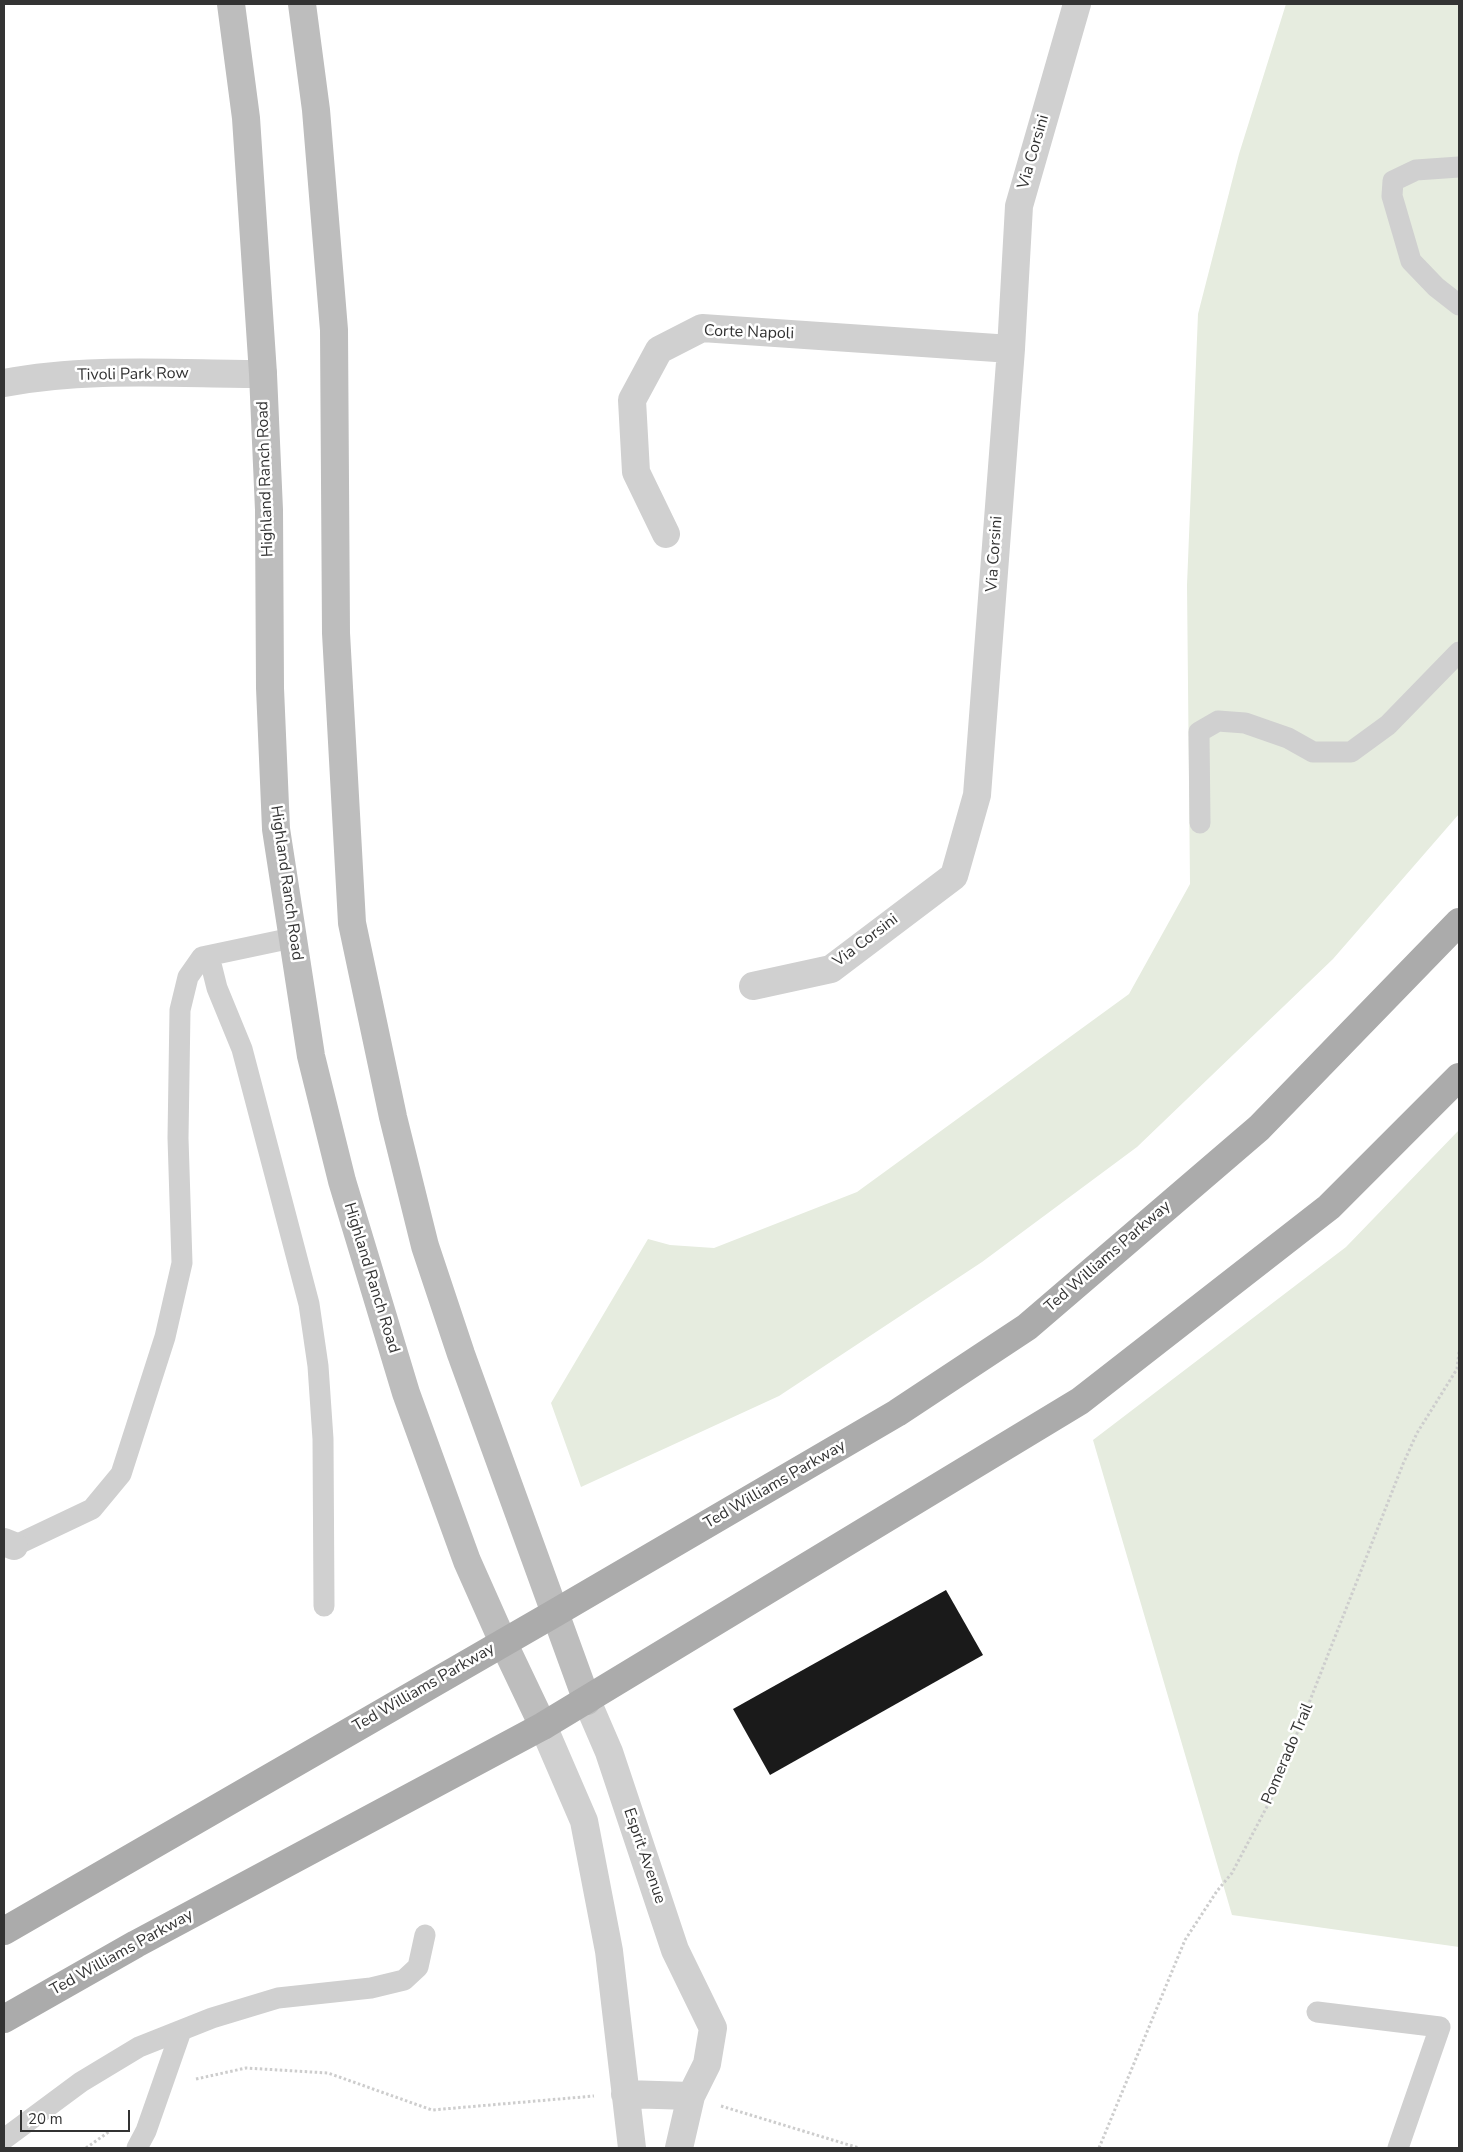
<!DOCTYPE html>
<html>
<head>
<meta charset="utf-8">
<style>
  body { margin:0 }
  #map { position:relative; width:1463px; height:2152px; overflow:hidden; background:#fff; font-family:"Nunito Sans",sans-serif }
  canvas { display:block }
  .frame { position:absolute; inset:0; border:5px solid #333; pointer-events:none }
  .scale { position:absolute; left:20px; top:2110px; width:110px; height:22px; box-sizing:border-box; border:2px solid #333; border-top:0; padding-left:6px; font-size:15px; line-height:18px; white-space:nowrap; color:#333; -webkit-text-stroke:4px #fff; paint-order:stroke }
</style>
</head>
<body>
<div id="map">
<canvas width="1463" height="2152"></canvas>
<div class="frame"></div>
<div class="scale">20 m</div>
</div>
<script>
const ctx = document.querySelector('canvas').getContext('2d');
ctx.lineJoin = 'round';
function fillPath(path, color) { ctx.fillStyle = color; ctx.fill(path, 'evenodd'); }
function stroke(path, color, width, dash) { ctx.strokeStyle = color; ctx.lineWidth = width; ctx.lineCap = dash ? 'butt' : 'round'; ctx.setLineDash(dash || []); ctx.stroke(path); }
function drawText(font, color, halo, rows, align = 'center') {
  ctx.font = font + ' "Nunito Sans",sans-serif'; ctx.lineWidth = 5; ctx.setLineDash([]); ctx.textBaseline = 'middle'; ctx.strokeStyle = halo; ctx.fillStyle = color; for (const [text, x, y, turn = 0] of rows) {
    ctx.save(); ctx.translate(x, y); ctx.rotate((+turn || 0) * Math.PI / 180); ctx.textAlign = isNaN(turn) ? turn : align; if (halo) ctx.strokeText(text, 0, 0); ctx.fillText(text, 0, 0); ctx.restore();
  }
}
const green = new Path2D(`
  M1286,4H1459V814L1333,959L1137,1147L982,1262L779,1396L581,1487L551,1403L648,1239L670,1245L714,1248L857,1192L1129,994L1190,884L1187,585L1198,314L1239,154Z
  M1459,1130V1947L1232,1915L1093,1440L1346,1247Z`);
const building = new Path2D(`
  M946,1590L983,1655L770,1775L733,1709Z`);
const path = new Path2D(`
  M196,2079L246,2068L328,2073L432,2110L594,2096
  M721,2106L859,2148
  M86,2148L110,2131
  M1099,2148L1185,1940L1217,1891L1232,1873L1272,1797L1403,1464L1417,1433L1457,1369L1459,1352`);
const lane = new Path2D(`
  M1459,167L1416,170L1393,181L1392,196L1411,261L1436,287L1459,305
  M1200,823L1199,732L1218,721L1245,723L1288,738L1313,752H1351L1388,725L1459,652
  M209,956L217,988L242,1049L309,1304L318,1366L323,1439L324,1606
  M14,1546L92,1509L121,1474L165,1337L182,1263L178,1138L180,1010L188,977L202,957L292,938
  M1317,2012L1440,2027L1398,2148
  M4,2139L81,2082L139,2047L212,2018L278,1998L371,1988L404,1980L418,1967L425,1935
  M137,2148L146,2131L181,2031`);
const street = new Path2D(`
  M4,383C88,367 177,374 263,374
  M666,534L636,472L632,400L659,350L702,328L1011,349
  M753,986L831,969L954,876L977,795L1011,349L1019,206L1077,4
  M4,1542L14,1546
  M587,1701L609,1752L675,1950L713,2028L707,2064L691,2096L679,2148
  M543,1726L584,1821L609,1951L632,2148
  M625,2094L691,2096`);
const secondary = new Path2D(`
  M231,4L246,118L263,374L269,510L270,688L276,829L311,1056L342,1181L406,1393L467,1561L503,1642L543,1726
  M302,4L316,110L334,330L336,633L352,923L393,1117L425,1246L461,1354L587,1701`);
const primary = new Path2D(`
  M4,1931L555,1613L897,1413L1027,1327L1259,1128L1459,922
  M4,2019L136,1944L543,1726L1080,1401L1329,1207L1459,1077`);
const streetNames = [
  ["Via Corsini",1034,152,-74],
  ["Corte Napoli",749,333,2],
  ["Tivoli Park Row",133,375,-1],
  ["Highland Ranch Road",266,479,-92],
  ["Via Corsini",995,554,-86],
  ["Highland Ranch Road",286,883,82],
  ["Via Corsini",866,941,-37],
  ["Ted Williams Parkway",1108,1257,-41],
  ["Highland Ranch Road",371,1278,73],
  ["Ted Williams Parkway",775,1485,-30],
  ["Ted Williams Parkway",424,1688,-30],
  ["Pomerado Trail",1288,1754,-67],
  ["Esprit Avenue",644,1856,71],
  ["Ted Williams Parkway",122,1953,-29]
];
fillPath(green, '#e6ecdf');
fillPath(building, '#1a1a1a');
stroke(path, '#cdcdcd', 3, [2.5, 2.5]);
stroke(lane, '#d0d0d0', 21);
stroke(street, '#d0d0d0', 28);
stroke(secondary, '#bdbdbd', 28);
stroke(primary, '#ababab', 28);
drawText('16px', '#333', '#fff', streetNames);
</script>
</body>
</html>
